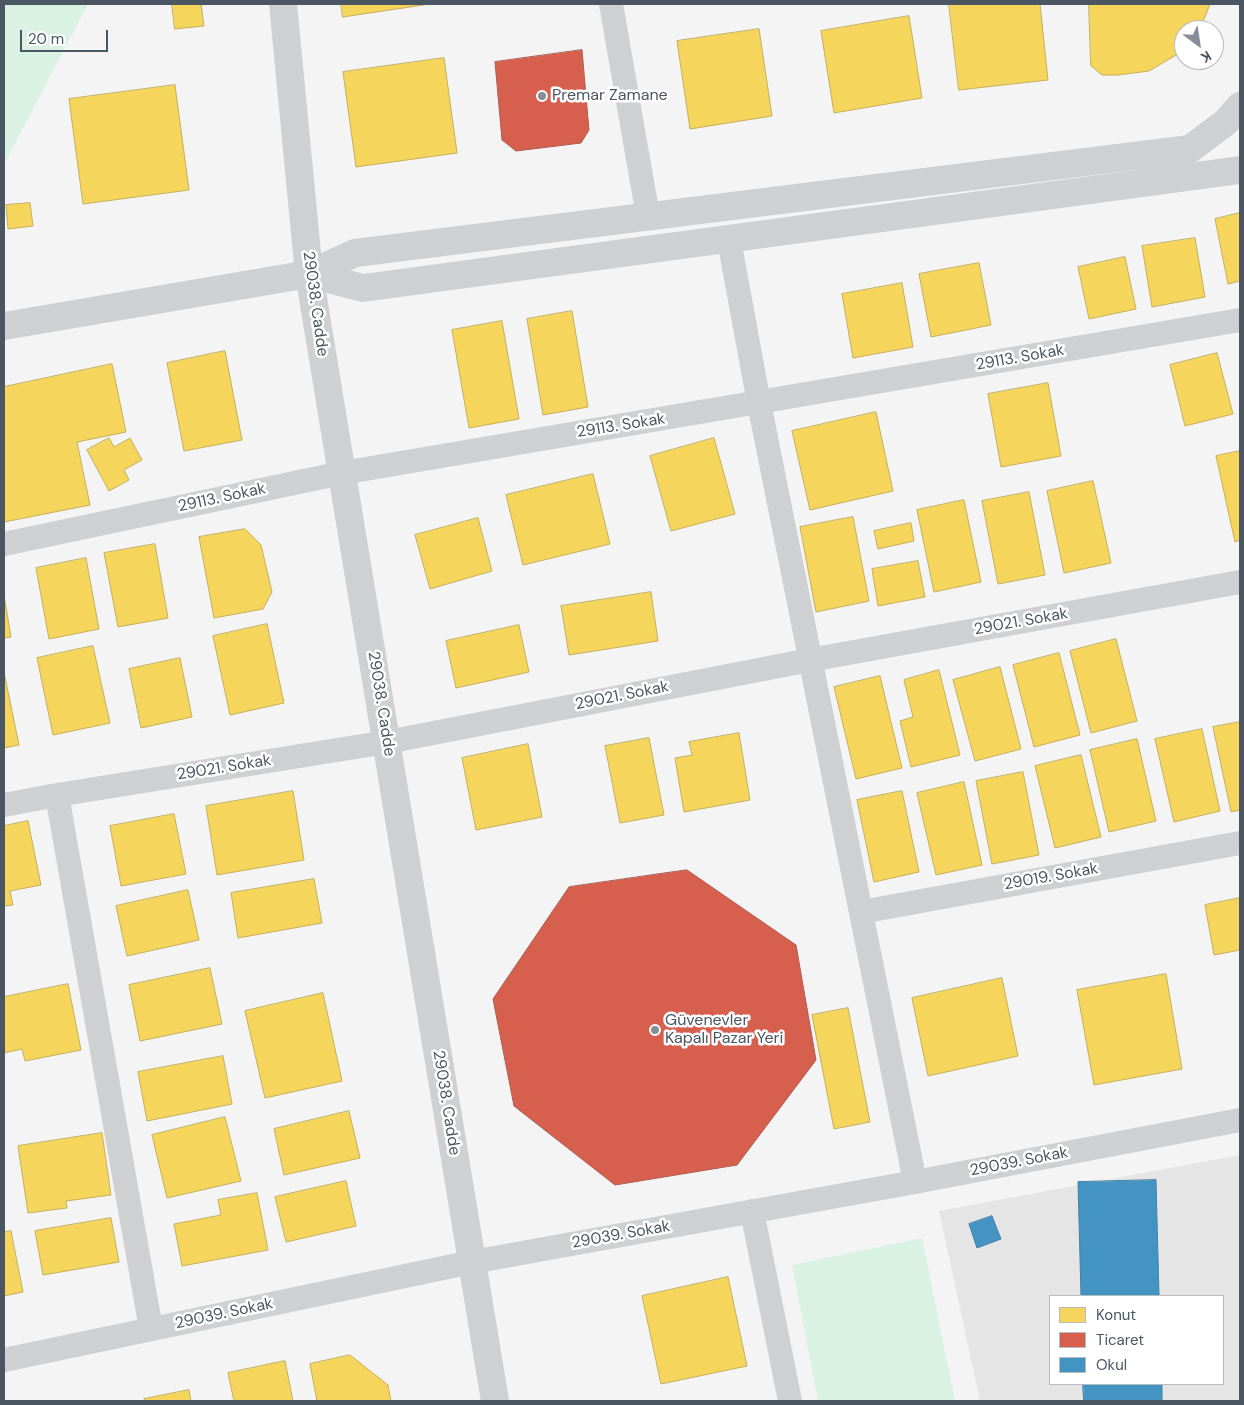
<!DOCTYPE html>
<html>
<head>
<meta charset="utf-8">
<style>
  body { margin:0 }
  #map { position:relative; width:1244px; height:1405px; overflow:hidden; background:#f4f4f4; font-family:"DM Sans",sans-serif }
  canvas { display:block }
  .frame { position:absolute; inset:0; border:5px solid #4a5661; pointer-events:none }
  .legend { position:absolute; left:1049px; top:1295px; width:175px; height:90px; box-sizing:border-box; background:#fff; border:1px solid #b7bbc0; margin:0; padding:6px 9px; list-style:none; font-size:15px; color:#4a5661 }
  .legend li { display:flex; align-items:center; gap:10px; height:25px }
  .legend b { width:25px; border:1px solid #b7bbc0 }
  .north { position:absolute; left:1174px; top:20px; width:50px; height:50px; box-sizing:border-box; background:#fff; border:1px solid #b7bbc0; border-radius:50%; rotate:149deg; font-size:14px; font-weight:700; line-height:20px; text-align:center; color:#4a5661 }
  .north::after { content:''; display:block; margin:auto; width:18px; height:22px; background:#868d94; clip-path:polygon(50% 0,100% 100%,50% 72%,0 100%) }
  .scale { position:absolute; left:20px; top:30px; width:88px; height:22px; box-sizing:border-box; border:2px solid #4a5661; border-top:0; padding-left:6px; font-size:15px; line-height:18px; white-space:nowrap; color:#4a5661; -webkit-text-stroke:4px #fff; paint-order:stroke }
</style>
</head>
<body>
<div id="map">
<canvas width="1244" height="1405"></canvas>
<div class="frame"></div>
<ul class="legend">
<li><b style="height:14px;background:#f6d55c"></b>Konut</li>
<li><b style="height:14px;background:#d6604d"></b>Ticaret</li>
<li><b style="height:14px;background:#4393c3"></b>Okul</li>
</ul>
<div class="north">K</div>
<div class="scale">20 m</div>
</div>
<script>
const ctx = document.querySelector('canvas').getContext('2d');
ctx.lineJoin = 'round';
function fillPath(path, color) { ctx.fillStyle = color; ctx.fill(path, 'evenodd'); }
function stroke(path, color, width, dash) { ctx.strokeStyle = color; ctx.lineWidth = width; ctx.lineCap = dash ? 'butt' : 'round'; ctx.setLineDash(dash || []); ctx.stroke(path); }
function drawText(font, color, halo, rows, align = 'center') {
  ctx.font = font + ' "DM Sans",sans-serif'; ctx.lineWidth = 5; ctx.setLineDash([]); ctx.textBaseline = 'middle'; ctx.strokeStyle = halo; ctx.fillStyle = color; for (const [text, x, y, turn = 0] of rows) {
    ctx.save(); ctx.translate(x, y); ctx.rotate((+turn || 0) * Math.PI / 180); ctx.textAlign = isNaN(turn) ? turn : align; if (halo) ctx.strokeText(text, 0, 0); ctx.fillText(text, 0, 0); ctx.restore();
  }
}
const education = new Path2D(`
  M1240,1155V1401H980L939,1211ZM1050,1296H1223V1384H1050Z`);
const green = new Path2D(`
  M4,4H88L4,164Z
  M922,1238L955,1401H818L792,1265Z`);
const homes = new Path2D(`
  M172,4H201L204,26L175,29Z
  M341,4H430L343,17Z
  M949,4H1040L1048,80L959,90Z
  M1089,4H1210L1205,17L1197,30H1184L1183,51L1149,71L1118,75H1102L1091,66Z
  M909,16L922,98L834,113L821,31Z
  M759,29L772,116L690,129L677,41Z
  M444,58L457,153L356,167L343,72Z
  M175,85L189,190L83,204L69,99Z
  M30,203L33,226L8,229L6,205Z
  M1240,213V281L1228,284L1215,219Z
  M1195,238L1205,297L1152,307L1142,246Z
  M1125,257L1136,309L1089,319L1078,267Z
  M979,263L991,325L931,337L919,274Z
  M902,283L913,347L853,358L842,294Z
  M572,311L588,407L543,415L527,319Z
  M502,321L519,419L469,428L452,330Z
  M225,351L242,440L184,451L167,363Z
  M1217,353L1233,414L1185,426L1170,365Z
  M112,364L126,432L77,442L90,505L4,522V387Z
  M1048,383L1061,456L1001,467L988,394Z
  M876,412L893,491L810,510L792,431Z
  M109,438L114,447L130,438L142,460L124,470L129,480L109,491L87,450Z
  M714,438L735,514L671,531L650,456Z
  M1240,451V540L1235,542L1216,456Z
  M593,474L610,544L523,565L506,495Z
  M1093,481L1111,563L1064,573L1047,491Z
  M1029,492L1045,575L998,584L982,501Z
  M964,500L981,582L934,592L917,510Z
  M853,517L869,601L816,612L800,527Z
  M478,518L492,571L430,589L415,535Z
  M911,523L914,541L878,549L874,531Z
  M245,529L261,545L272,592L263,609L214,618L199,537Z
  M155,544L168,618L118,627L104,553Z
  M86,558L99,629L49,639L36,568Z
  M918,561L925,597L878,606L872,569Z
  M651,592L658,641L569,655L561,606Z
  M4,595L11,637L4,638Z
  M267,624L284,703L230,715L213,636Z
  M519,625L529,672L456,688L446,641Z
  M1116,639L1137,721L1091,733L1070,651Z
  M93,646L110,723L53,735L37,658Z
  M1059,653L1080,735L1034,747L1013,665Z
  M180,658L192,717L141,728L129,669Z
  M1000,667L1021,749L975,761L953,680Z
  M939,670L960,755L911,767L900,721L913,717L904,680Z
  M4,672L19,745L4,748Z
  M880,676L902,768L856,779L834,687Z
  M1240,722V810L1231,812L1213,727Z
  M1202,729L1220,811L1174,822L1155,739Z
  M739,733L750,800L684,812L675,758L692,755L689,742Z
  M649,738L664,815L620,823L605,746Z
  M1137,739L1156,821L1109,832L1090,750Z
  M528,744L542,817L476,830L462,758Z
  M1081,755L1101,837L1055,848L1035,766Z
  M1023,772L1039,855L992,864L976,781Z
  M964,782L982,865L936,875L917,793Z
  M293,791L304,860L217,875L206,806Z
  M902,791L919,872L874,882L857,800Z
  M174,814L186,874L121,886L110,826Z
  M28,821L41,885L10,891L13,905L4,906V826Z
  M314,879L322,923L238,938L231,893Z
  M188,890L199,940L127,956L116,906Z
  M1240,898V950L1214,955L1205,905Z
  M210,968L222,1024L140,1041L129,985Z
  M1166,974L1182,1069L1094,1085L1077,990Z
  M1002,978L1018,1056L928,1076L912,998Z
  M68,984L81,1050L25,1061L22,1049L4,1053V997Z
  M323,993L342,1081L265,1098L245,1011Z
  M848,1008L870,1122L834,1129L812,1015Z
  M223,1056L232,1104L147,1121L138,1072Z
  M349,1111L360,1158L284,1175L274,1129Z
  M225,1117L241,1181L167,1198L152,1135Z
  M102,1133L111,1195L66,1201L67,1208L28,1213L18,1146Z
  M346,1181L356,1226L286,1242L275,1197Z
  M257,1193L268,1250L182,1266L174,1224L221,1215L218,1200Z
  M111,1218L119,1262L43,1275L35,1231Z
  M11,1231L23,1292L4,1296V1232Z
  M728,1277L747,1366L661,1384L642,1296Z
  M350,1355L388,1385L391,1401H317L310,1364Z
  M285,1361L293,1401H234L228,1373Z
  M189,1390L191,1401H145L144,1399Z`);
const shops = new Path2D(`
  M582,50L589,130L581,143L516,151L502,140L495,62Z
  M687,870L796,945L816,1060L737,1165L615,1185L514,1106L493,999L569,887Z`);
const schools = new Path2D(`
  M1156,1180L1159,1296H1081L1078,1182Z
  M992,1216L1001,1239L977,1248L969,1224Z
  M1083,1384H1162V1401H1084Z`);
const minor = new Path2D(`
  M611,4L648,216
  M729,240L759,403L915,1182
  M4,544L342,473L1240,320
  M57,795L151,1329
  M4,805L57,795L387,742L810,660L1240,582
  M861,912L1240,843
  M752,1211L790,1401
  M4,1360L472,1262L915,1182L1240,1120`);
const tertiary = new Path2D(`
  M283,4L309,274L495,1401
  M309,274L363,288L1240,170
  M4,326L309,274L355,253L1190,149L1226,122L1240,106`);
const markers = [
  [542,96,5,"#868d94"],
  [655,1030,5,"#868d94"]
];
const poiNames = [
  ["Premar Zamane",552,96],
  ["Güvenevler",665,1021],
  ["Kapalı Pazar Yeri",665,1039]
];
const streetNames = [
  ["29038. Cadde",315,304,82],
  ["29113. Sokak",1020,358,-10],
  ["29113. Sokak",621,426,-9],
  ["29113. Sokak",222,498,-12],
  ["29021. Sokak",1021,622,-10],
  ["29021. Sokak",622,696,-11],
  ["29038. Cadde",381,704,81],
  ["29021. Sokak",224,768,-9],
  ["29019. Sokak",1051,877,-10],
  ["29038. Cadde",446,1103,81],
  ["29039. Sokak",1019,1162,-11],
  ["29039. Sokak",621,1235,-10],
  ["29039. Sokak",224,1314,-12]
];
fillPath(education, '#e6e5e6');
fillPath(green, '#d9f2e3');
fillPath(homes, '#f6d55c');
stroke(homes, '#c2af5e', 1);
fillPath(shops, '#d6604d');
stroke(shops, '#ac5d53', 1);
fillPath(schools, '#4393c3');
stroke(schools, '#4581a6', 1);
stroke(minor, '#ced0d2', 24);
stroke(tertiary, '#ced0d2', 28);
for (const [x, y, r, color] of markers) { const dot = new Path2D(); dot.arc(x, y, r, 0, 2 * Math.PI); ctx.fillStyle = color; ctx.fill(dot); stroke(dot, '#fff', 2); }
drawText('16px', '#4a5661', '#fff', poiNames, 'left');
drawText('16px', '#4a5661', '#fff', streetNames);
</script>
</body>
</html>
